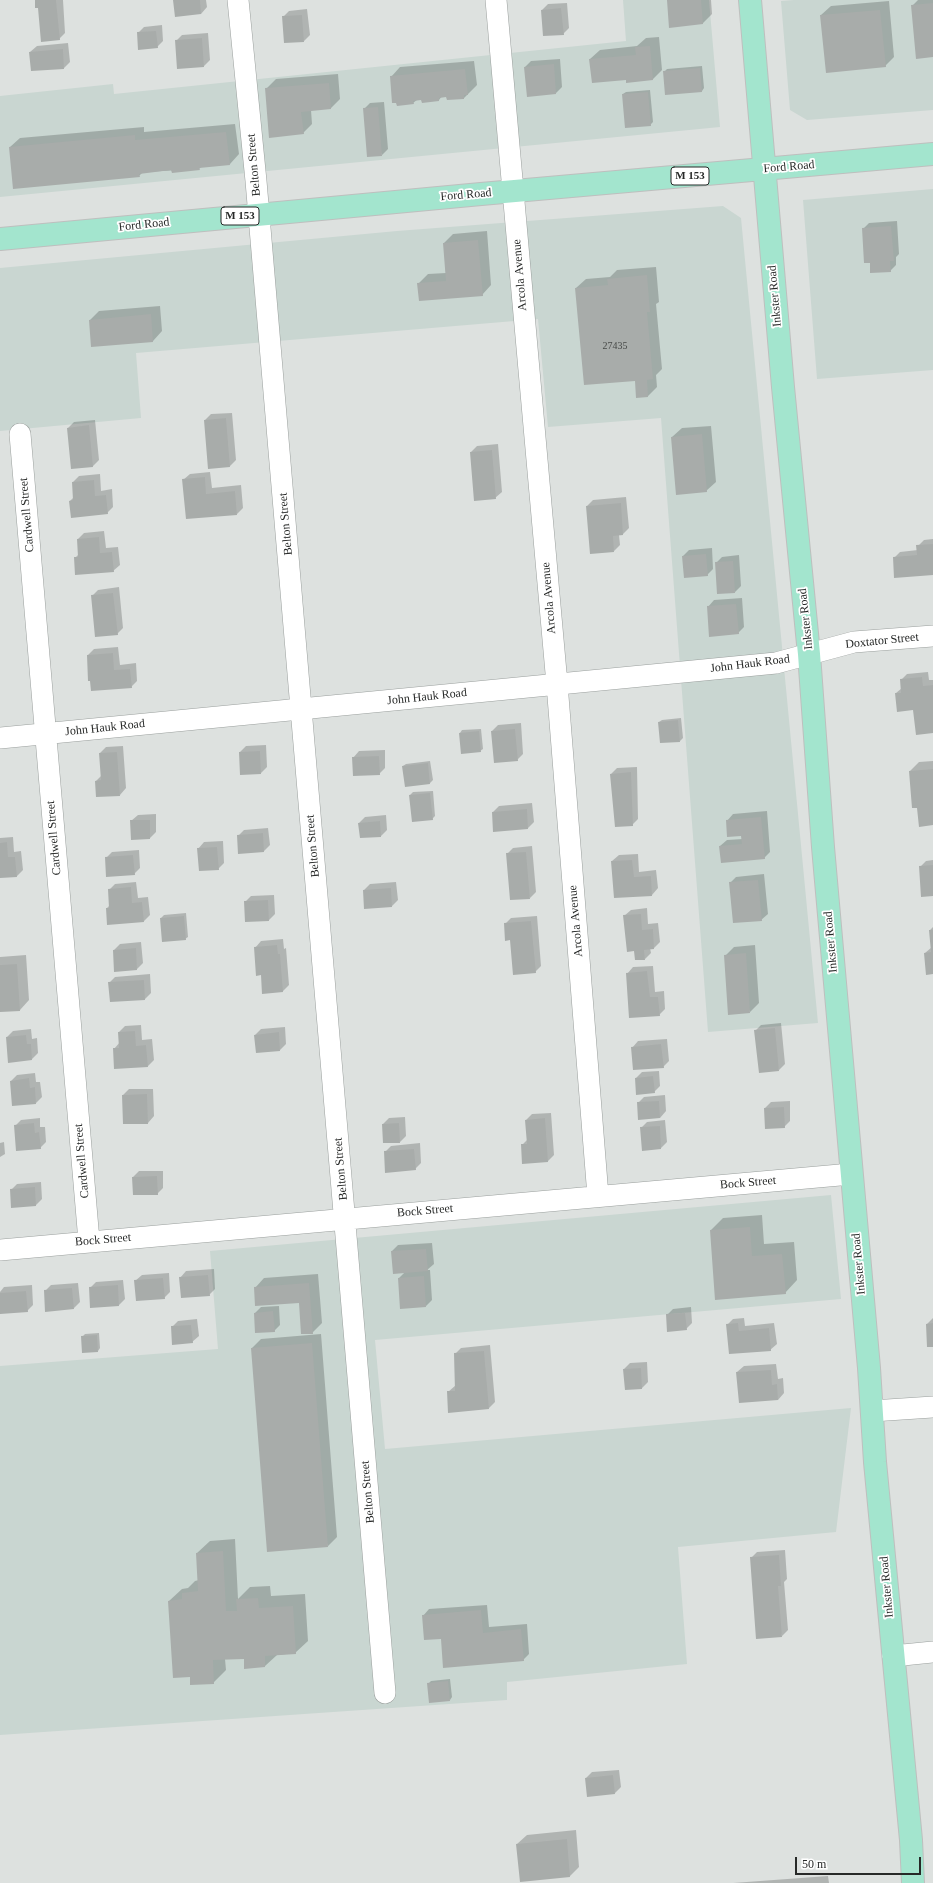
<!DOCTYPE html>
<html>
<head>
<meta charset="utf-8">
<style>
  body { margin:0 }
  #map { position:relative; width:933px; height:1883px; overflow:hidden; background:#dde1df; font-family:"Times New Roman",serif }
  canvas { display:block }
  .scale { position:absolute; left:795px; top:1857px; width:126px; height:18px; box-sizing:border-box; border:2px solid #272928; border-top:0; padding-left:5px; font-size:12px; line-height:14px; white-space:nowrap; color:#272928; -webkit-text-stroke:3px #fff; paint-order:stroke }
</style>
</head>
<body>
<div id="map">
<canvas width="933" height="1883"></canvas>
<div class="scale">50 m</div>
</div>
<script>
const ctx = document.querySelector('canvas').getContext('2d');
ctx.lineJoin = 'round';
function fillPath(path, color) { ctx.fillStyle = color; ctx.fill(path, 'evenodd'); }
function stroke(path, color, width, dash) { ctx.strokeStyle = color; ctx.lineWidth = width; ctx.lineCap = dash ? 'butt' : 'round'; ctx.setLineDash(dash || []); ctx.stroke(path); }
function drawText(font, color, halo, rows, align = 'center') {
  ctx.font = font + ' "Times New Roman",serif'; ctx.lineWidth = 3.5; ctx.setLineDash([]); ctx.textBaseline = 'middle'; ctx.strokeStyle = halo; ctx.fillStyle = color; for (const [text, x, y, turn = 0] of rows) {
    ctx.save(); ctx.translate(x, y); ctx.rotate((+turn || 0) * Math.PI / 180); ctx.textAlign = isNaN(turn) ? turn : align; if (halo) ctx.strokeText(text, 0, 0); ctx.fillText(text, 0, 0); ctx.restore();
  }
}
const built = new Path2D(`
  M623,0H709L720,127L0,197V96L113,84L114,94L626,41Z
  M794,0H933V110L807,120L790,110L781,1Z
  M933,189V370L817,379L803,200Z
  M723,206L741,218L818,1023L708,1032L661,418L548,427L538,319L136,353L141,418L0,431V268L397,231Z
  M831,1195L841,1299L375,1340L385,1449L851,1408L836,1532L678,1547L687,1664L507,1682V1700L0,1735V1366L218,1349L210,1251Z`);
const shadow = new Path2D(`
  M36,0H63L65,33L59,39Z
  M174,0H206L207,7L201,14Z
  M667,0H711L712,14L702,24Z
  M918,0H933V56L912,6Z
  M889,1L894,57L885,66L821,15L831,6Z
  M567,3L569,28L563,34L542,10L548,4Z
  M307,9L310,35L304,41L283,17L289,11Z
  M162,25L163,41L157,47L138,33L144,27Z
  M208,33L210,60L204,66L176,41L182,35Z
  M659,37L662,70L653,79L627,82V79L590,59L600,50L637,46L646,38Z
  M68,43L70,62L64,68L30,52L37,46Z
  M560,59L562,87L556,93L525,67L531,61Z
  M474,61L477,85L464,98L447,96H442L439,100L418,99L413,103L397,102L391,77L400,67Z
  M702,66L704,88L702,91L664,72L667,69Z
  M338,74L340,99L331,108L311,110L312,124L303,133L266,89L276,79Z
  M650,90L653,122L650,125L623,94L626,92Z
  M384,102L388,149L382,155L364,109L370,103Z
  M235,124L239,154L230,164L202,166L199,169L143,172L139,176L10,147L20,138L144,127V132Z
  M897,221L899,254L896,257V265L890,271L870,262L863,229L869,223Z
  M487,231L491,285L482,295L418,284L428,274L446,273L444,243L453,234Z
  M656,267L659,302L656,304L662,369L656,375L657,387L648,396L637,397L636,380L576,288L586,279L610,277L617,270Z
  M160,306L162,331L153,341L90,320L99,311Z
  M232,413L236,460L230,466L209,468L205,420L211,414Z
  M95,420L99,460L93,466L72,468L68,428L74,422Z
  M711,426L716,482L706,491L672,437L682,428Z
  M498,444L502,492L495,498L471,452L477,446Z
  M210,472L212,488L241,485L243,508L237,514L183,480L190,474Z
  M100,474L101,491L112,489L113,507L107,513L70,501L74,497L73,482L79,476Z
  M626,497L629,528L623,534L619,535L620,545L614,551L587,506L593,500Z
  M104,531L106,548L118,547L120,565L113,571L75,558L79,554L78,539L84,533Z
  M933,539V574L894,558L900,552L918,550V546L924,540Z
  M712,548L713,569L707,575L683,556L689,550Z
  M739,555L741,586L735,592L716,563L722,557Z
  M119,587L123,628L117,634L92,596L98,590Z
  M742,598L744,627L738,633L708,607L714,600Z
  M118,647L120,665L136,663L137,681L131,687L88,680V655L94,649Z
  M928,672L929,680H933V732L914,709L896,693L902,688L901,680L907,674Z
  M681,718L683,738L680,741L659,722L662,720Z
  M521,723L523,754L517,760L492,731L498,725Z
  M481,729L483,749L480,751L460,733L462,730Z
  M266,745L267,767L261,773L240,752L246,746Z
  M123,746L126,788L120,795L96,781L102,775L100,753L106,747Z
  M385,750V768L379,774L353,758L359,751Z
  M430,761L433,780L430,783L406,786L403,766L406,764Z
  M933,761V824L918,807L910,771L919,762Z
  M637,767L638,819L632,825L611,774L617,768Z
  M433,791L435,816L432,819L410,795L413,792Z
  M532,803L534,822L528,828L494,831L493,812L499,806Z
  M767,811L770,852L764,858L720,846L727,840L743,839L742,835L727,821L733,814Z
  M156,814V832L150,838L131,821L138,815Z
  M386,815L387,830L381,836L359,823L365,817Z
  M268,828L270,845L264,851L238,836L244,830Z
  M13,837L14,852L21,851L23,870L17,876L0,877V838Z
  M223,841L224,863L218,869L198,849L204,842Z
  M532,846L536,892L530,898L507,854L513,848Z
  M139,850L140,868L134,874L106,858L112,852Z
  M638,854L639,872L656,870L658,888L652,895L612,861L619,855Z
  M933,860V895L920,867L926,861Z
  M764,874L768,914L761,920L730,883L736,877Z
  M136,882L138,898L148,897L150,915L144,921L107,908L110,905L109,890L115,884Z
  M396,882L398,900L392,906L364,890L370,884Z
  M274,895L275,914L269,920L245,902L251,896Z
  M647,908L648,924L658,923L660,942L654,948H650L651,953L645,959L635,950L624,916L631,910Z
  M186,913L188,937L185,939L161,918L164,915Z
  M537,916L541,966L535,972L510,939L505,924L511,918Z
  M933,927V973L925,953L932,947L930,930Z
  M283,939L284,949L286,948L289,985L283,991L263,992L262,974L255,948L261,941Z
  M141,942L143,963L137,969L114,950L120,944Z
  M755,945L759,1003L750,1012L725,956L734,947Z
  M26,955L29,1000L20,1010L0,1011V957Z
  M653,966L655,992L664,991L665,1009L659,1015L627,974L633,967Z
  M150,974L151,993L145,999L109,983L115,977Z
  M781,1023L785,1064L779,1070L755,1031L761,1025Z
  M141,1025L142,1040L152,1039L154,1060L148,1066L114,1049L120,1042L119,1032L125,1026Z
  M285,1027L286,1044L280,1050L255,1035L261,1029Z
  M31,1029L32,1039L37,1038L38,1053L32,1059L7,1037L13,1031Z
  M667,1039L669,1061L663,1067L632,1048L638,1041Z
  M659,1071L660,1086L654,1092L636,1078L642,1072Z
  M35,1073L36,1082H40L42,1097L36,1103L11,1081L17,1075Z
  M129,1089H153L154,1116L148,1123L123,1095Z
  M665,1095L666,1111L660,1118L638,1103L644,1097Z
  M790,1101V1121L784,1127L765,1108L771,1102Z
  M551,1113L554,1155L548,1161L523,1163L522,1145L528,1139L526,1120L532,1114Z
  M405,1117L406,1136L400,1142L383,1124L389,1118Z
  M40,1118V1127H45L46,1142L40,1148L15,1126L21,1120Z
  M665,1120L667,1142L661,1148L641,1128L647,1122Z
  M4,1142L5,1154L0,1157V1143Z
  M420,1143L421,1163L415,1169L385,1152L391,1146Z
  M139,1171H163V1188L157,1194L133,1177Z
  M41,1182L42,1199L36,1205L12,1207L11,1190L17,1184Z
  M762,1215L764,1244L794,1242L797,1280L785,1293L711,1230L723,1218Z
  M432,1243L434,1264L427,1270H430L432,1300L426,1306L399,1278L405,1272L392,1251L398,1245Z
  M214,1269L215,1289L209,1295L180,1278L186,1271Z
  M169,1273L170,1292L164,1298L135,1281L142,1275Z
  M318,1274L322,1323L312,1333L300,1302L255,1288L264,1278Z
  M123,1280L125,1299L119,1305L90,1288L96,1282Z
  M78,1283L80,1302L74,1308L45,1291L51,1285Z
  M32,1285L33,1305L27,1311L0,1313V1292L4,1287Z
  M279,1306L280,1325L274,1331L255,1313L261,1307Z
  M691,1307L692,1323L686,1329L667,1315L673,1309Z
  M744,1318L745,1326L774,1323L777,1344L770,1350L727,1325L733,1319Z
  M933,1318V1346L927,1324Z
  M197,1319L199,1336L192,1342L172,1327L178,1321Z
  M99,1333L100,1348L98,1351L82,1337L85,1334Z
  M321,1334L337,1537L328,1546L252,1348L261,1339Z
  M490,1345L495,1402L489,1408L448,1392L456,1385L455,1354L461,1348Z
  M647,1362L648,1382L642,1388L626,1389L624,1369L630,1363Z
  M776,1364L778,1379L783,1378L784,1393L778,1400L737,1372L744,1366Z
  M235,1539L238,1599L250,1587L270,1586L271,1596L305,1594L308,1641L295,1653L277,1655L265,1666L245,1658L225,1659L226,1670L213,1683L191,1676L169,1601L182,1589L188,1588L195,1581L199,1580L197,1553L210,1541Z
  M785,1550L787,1579L784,1582L788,1630L782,1636L751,1558L757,1552Z
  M487,1605L489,1627L527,1624L529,1654L523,1660L423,1616L429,1609Z
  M450,1679L452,1697L450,1700L428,1684L431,1681Z
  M619,1770L621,1787L615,1793L586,1778L592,1772Z
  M576,1830L579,1867L570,1876L521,1881L517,1844L527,1835Z
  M828,1876L829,1883H733Z`);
const building = new Path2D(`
  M35,0H56L60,40L41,42L38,8H35Z
  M173,0H200L201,14L175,17Z
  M667,0H701L703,24L669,28Z
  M933,3V57L916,59L911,5Z
  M561,8L564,35L543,36L541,10Z
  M880,10L886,67L826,73L820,15Z
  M302,15L304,42L284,43L282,16Z
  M156,31L158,48L138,50L137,32Z
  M202,38L204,67L177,69L175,40Z
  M650,46L653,80L626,83V80L592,83L589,59L636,55L635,47Z
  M63,49L64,69L31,71L29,52Z
  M554,64L556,94L527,97L524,67Z
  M700,68L702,92L665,95L663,71Z
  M465,69L468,95H464V99L447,100L446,97L439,98V101L422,103L421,100L413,101L414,104L397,106L396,103H392L390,76Z
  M329,83L331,109L301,112L304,134L269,138L265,88Z
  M648,92L651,126L625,128L622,94Z
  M378,107L382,156L367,157L363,108Z
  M226,132L230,165L199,168L200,170L172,173L171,170L139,174L140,177L13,189L9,147L135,135V140Z
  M891,226L894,261H890L891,272L870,273V263H864L862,228Z
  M478,240L483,296L419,301L417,283L446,281L443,243Z
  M647,275L650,312H647L653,379L647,380L648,397L636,398L635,381L584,385L575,288L608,285L607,279Z
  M151,314L153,342L91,347L89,320Z
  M226,418L230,467L208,469L204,420Z
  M89,425L93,467L71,469L67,428Z
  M702,434L707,492L676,495L671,437Z
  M492,450L496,499L474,501L470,452Z
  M205,477L206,494L235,491L237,515L186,519L182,479Z
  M94,480L95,496L106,495L108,514L71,518L69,501L73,500L72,482Z
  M621,503L623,535L613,536L614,552L590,554L586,506Z
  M99,537L100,553L112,552L114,572L75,575L74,557H78L77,539Z
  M933,544V575L894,578L893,557L917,555L916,545Z
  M706,554L708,576L684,578L682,556Z
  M733,561L735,593L717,594L715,562Z
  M113,593L118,635L95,637L91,595Z
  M736,604L739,634L709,637L707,606Z
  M113,653L114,670L130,669L132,688L91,691L90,681H88L87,655Z
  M922,677L923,686L933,685V733L916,735L913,710L897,712L895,693H901L900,679Z
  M678,720L680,742L660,743L658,722Z
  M515,729L518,761L494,763L491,731Z
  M479,731L481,752L461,754L459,733Z
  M260,751L261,774L240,775L239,752Z
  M117,752L120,796L96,797L95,781L101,780L99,753Z
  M379,756L380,775L353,776L352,757Z
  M428,763L430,784L405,787L402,766Z
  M933,769V825L919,827L917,808H912L909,771Z
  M631,772L633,826L615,827L610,774Z
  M430,793L433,820L412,822L409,795Z
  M527,809L528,829L493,832L492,812Z
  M761,817L765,859L721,863L719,846L742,844L741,836L727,837L726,820Z
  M130,820H150V839L131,840Z
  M380,821L381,837L360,838L358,823Z
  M263,833L264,852L238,854L237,835Z
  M7,842L8,857H15L17,877L0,878V843Z
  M217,847L219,870L199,871L197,848Z
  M526,852L530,899L510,900L506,853Z
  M133,855L135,875L106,877L105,857Z
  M632,860L634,877L651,876L652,896L614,898L611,861Z
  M933,865V896L921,897L919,866Z
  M758,880L762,921L733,923L729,882Z
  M131,887L132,903L142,902L144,922L107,925L106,908H109L108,889Z
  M391,888L392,907L364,909L363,890Z
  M268,900L269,921L245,922L244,901Z
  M641,914L642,930L653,929L654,949L644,950L645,960H635L634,951L627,952L623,915Z
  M184,916L186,940L162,942L160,918Z
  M531,921L536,973L513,975L510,940L505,941L504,923Z
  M929,930H933V974L926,975L924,953L931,952Z
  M277,945L278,954H280L283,992L262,994L261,975L256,976L254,947Z
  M136,948L137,970L114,972L113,950Z
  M746,953L750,1013L728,1015L724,955Z
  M17,964L20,1011L0,1012V965Z
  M647,971L650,997H658L660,1016L629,1018L626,973Z
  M144,980L145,1000L110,1002L108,982Z
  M775,1028L779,1071L759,1073L754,1030Z
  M135,1031L136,1046L146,1045L148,1067L114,1069L113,1048H119L118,1032Z
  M279,1032L280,1051L256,1053L254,1035Z
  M26,1035L27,1044H31L32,1060L8,1063L6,1037Z
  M661,1044L664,1068L633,1070L631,1047Z
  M653,1076L655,1093L636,1095L635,1078Z
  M29,1078L30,1088L35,1087L36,1104L12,1106L10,1081Z
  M147,1094L148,1124H123L122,1095Z
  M659,1101L660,1118L638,1120L637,1102Z
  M784,1107L785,1128L765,1129L764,1108Z
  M545,1118L548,1162L522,1164L521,1144H527L525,1120Z
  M34,1123L35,1133L39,1132L41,1149L16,1151L14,1125Z
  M399,1123L400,1143H383L382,1124Z
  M660,1126L661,1149L642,1151L640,1127Z
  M414,1149L416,1170L385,1173L384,1151Z
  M157,1176L158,1195H133L132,1177Z
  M35,1187L36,1206L11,1208L10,1189Z
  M750,1227L752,1256L782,1254L786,1294L715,1300L710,1230Z
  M426,1249L428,1271L393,1274L391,1251Z
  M208,1275L210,1296L181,1298L179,1277Z
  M424,1276L426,1307L400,1309L398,1278Z
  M163,1278L165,1299L136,1301L134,1280Z
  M309,1283L313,1334H301L299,1303L255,1306L254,1287Z
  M118,1285L119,1306L90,1308L89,1287Z
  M72,1288L74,1309L45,1312L44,1290Z
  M26,1291L28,1312L0,1314V1293Z
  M273,1311L275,1332L255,1333L254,1313Z
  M685,1313L687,1330L667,1332L666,1314Z
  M738,1323L739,1331L769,1328L771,1351L729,1354L726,1324Z
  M933,1323V1347H927L926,1324Z
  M191,1325L193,1343L172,1345L171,1326Z
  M97,1335L98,1352L82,1353L81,1336Z
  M312,1343L328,1547L267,1552L251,1348Z
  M484,1351L489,1409L448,1413L447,1391H455L454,1353Z
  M641,1368L642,1389L625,1390L623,1369Z
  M771,1370L772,1385L777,1384L778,1400L739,1403L736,1372Z
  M223,1551L226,1611H237L236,1599L258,1598L259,1608L293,1606L296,1654L265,1656V1667L244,1669V1659L213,1660L214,1684L190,1685V1677L173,1678L168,1601L182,1599V1593L198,1591L196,1553Z
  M779,1555L781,1586H778L782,1637L756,1639L750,1557Z
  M481,1610L483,1633L521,1629L524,1661L443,1668L441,1639L424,1640L422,1615Z
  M448,1681L450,1701L429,1703L427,1683Z
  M613,1775L615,1794L587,1797L585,1778Z
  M567,1839L570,1877L520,1882L516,1844Z`);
const minor = new Path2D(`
  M238,0L256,181L385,1693
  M496,0L557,684L598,1196
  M20,434L89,1241
  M0,738L776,663L854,642L933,636
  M0,1250L851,1174
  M872,1411L933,1407
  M893,1656L933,1652`);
const major = new Path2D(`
  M750,0L783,387L809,654L823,847L869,1368L875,1462L911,1840L913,1883
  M0,239L481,194L933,154`);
const numberNames = [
  ["27435",615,346]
];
const shields = [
  [690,176,38],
  [240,216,38]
];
const shieldNames = [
  ["M 153",690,176],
  ["M 153",240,216]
];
const streetNames = [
  ["Belton Street",254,165,-95],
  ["Ford Road",789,167,-5],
  ["Ford Road",466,195,-5],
  ["Ford Road",144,225,-6],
  ["Arcola Avenue",520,275,-95],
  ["Inkster Road",775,296,-95],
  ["Cardwell Street",27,515,-95],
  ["Belton Street",286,524,-95],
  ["Arcola Avenue",549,598,-95],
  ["Inkster Road",806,619,-96],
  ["Doxtator Street",882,641,-6],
  ["John Hauk Road",750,664,-7],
  ["John Hauk Road",427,697,-6],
  ["John Hauk Road",105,728,-6],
  ["Cardwell Street",54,838,-95],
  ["Belton Street",313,846,-95],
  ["Arcola Avenue",576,921,-95],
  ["Inkster Road",831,942,-95],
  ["Cardwell Street",82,1161,-95],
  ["Belton Street",341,1169,-95],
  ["Bock Street",748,1183,-5],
  ["Bock Street",425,1211,-5],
  ["Bock Street",103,1240,-5],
  ["Inkster Road",859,1264,-95],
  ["Belton Street",368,1492,-95],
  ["Inkster Road",887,1587,-95]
];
fillPath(built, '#c9d6d1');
fillPath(shadow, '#0003');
fillPath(building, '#a8acaa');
stroke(minor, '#9a9f9d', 22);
stroke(major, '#bebfbe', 24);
stroke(minor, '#fff', 21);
stroke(major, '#a3e5ce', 22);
drawText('10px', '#474a48', null, numberNames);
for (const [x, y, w] of shields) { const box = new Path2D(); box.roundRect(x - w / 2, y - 9, w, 18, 3); ctx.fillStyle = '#fff'; ctx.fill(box); stroke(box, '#272928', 1); }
drawText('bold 11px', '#272928', null, shieldNames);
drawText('12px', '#272928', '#fff', streetNames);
</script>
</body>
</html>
